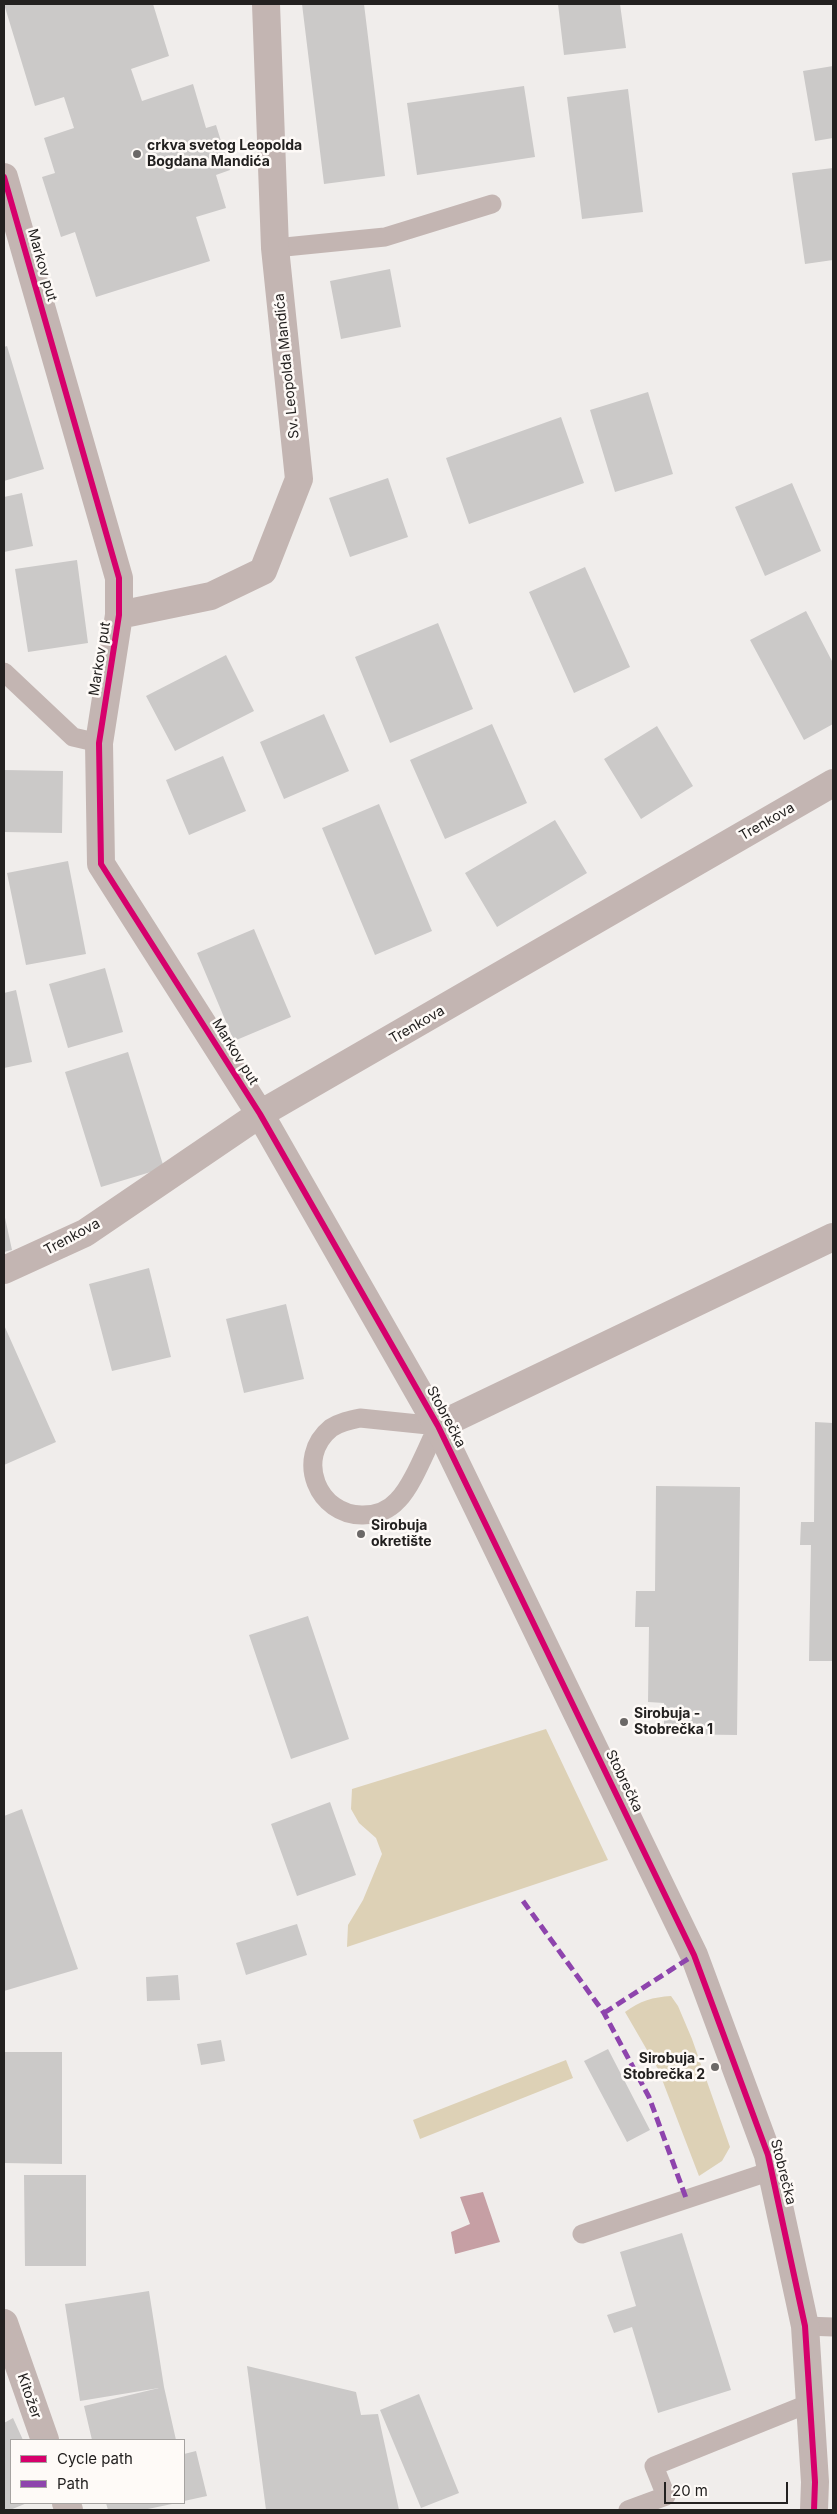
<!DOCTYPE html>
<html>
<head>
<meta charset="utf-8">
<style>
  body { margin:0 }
  #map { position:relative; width:837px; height:2514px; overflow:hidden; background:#f0edeb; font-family:Inter,sans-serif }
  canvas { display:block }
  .frame { position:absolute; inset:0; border:5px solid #232120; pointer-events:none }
  .legend { position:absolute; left:10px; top:2439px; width:175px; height:65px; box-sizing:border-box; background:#fefaf7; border:1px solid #a6a3a1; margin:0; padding:6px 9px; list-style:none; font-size:15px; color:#232120 }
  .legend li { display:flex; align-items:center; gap:10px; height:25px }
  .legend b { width:25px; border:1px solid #a6a3a1 }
  .scale { position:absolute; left:664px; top:2482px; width:124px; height:22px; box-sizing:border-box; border:2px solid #232120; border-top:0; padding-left:6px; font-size:15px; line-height:18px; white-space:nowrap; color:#232120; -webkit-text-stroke:4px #fefaf7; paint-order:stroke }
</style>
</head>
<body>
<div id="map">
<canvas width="837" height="2514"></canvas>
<div class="frame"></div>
<ul class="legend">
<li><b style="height:6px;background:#d6006c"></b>Cycle path</li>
<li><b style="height:6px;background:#8e44ad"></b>Path</li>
</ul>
<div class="scale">20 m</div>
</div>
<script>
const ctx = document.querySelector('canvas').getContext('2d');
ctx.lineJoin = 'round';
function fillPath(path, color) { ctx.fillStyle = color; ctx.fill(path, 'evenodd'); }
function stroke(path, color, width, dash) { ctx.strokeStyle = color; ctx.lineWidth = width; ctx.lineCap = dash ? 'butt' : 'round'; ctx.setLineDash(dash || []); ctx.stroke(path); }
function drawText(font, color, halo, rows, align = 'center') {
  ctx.font = font + ' Inter,sans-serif'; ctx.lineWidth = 5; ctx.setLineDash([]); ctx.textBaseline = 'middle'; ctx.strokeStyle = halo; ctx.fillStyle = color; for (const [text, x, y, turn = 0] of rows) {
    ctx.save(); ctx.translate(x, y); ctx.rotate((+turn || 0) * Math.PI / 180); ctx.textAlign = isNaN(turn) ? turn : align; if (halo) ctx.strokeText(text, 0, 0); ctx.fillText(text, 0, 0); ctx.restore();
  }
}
const green = new Path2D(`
  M546,1729L608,1860L347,1947L348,1925L363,1900L382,1854L376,1838L359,1823L351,1809L352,1789Z
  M671,1996L678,2006L692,2039L730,2147L722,2161L699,2176L658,2069L625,2012C640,2001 653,1997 671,1996Z
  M566,2060L573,2078L420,2139L413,2120Z`);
const water = new Path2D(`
  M483,2192L500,2242L455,2254L451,2232L470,2224L460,2197Z`);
const building = new Path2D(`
  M4,4H153L169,56L131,69L142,101L193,84L206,128L216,125L230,170L216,175L226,208L196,217L210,261L96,297L75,232L61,237L42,177L55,173L44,138L74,128L64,97L35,106Z
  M302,4H364L385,176L324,184Z
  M558,4H620L626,48L564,55Z
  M833,66V138L815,141L803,71Z
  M524,86L535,157L417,175L407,103Z
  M628,89L643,212L582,219L567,97Z
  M833,168V260L805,264L792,173Z
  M390,269L401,327L341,339L330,281Z
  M7,346L44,469L4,481V347Z
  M648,392L673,474L615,492L590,410Z
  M561,417L584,483L469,524L446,458Z
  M388,478L408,537L350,557L329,498Z
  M792,483L821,551L765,576L735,507Z
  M22,493L33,546L4,552V497Z
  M77,560L88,643L28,652L15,569Z
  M585,567L630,667L574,693L529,592Z
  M806,611L833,663V724L804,740L750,640Z
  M438,623L473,709L390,743L355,657Z
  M226,655L254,711L175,751L146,696Z
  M324,714L349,771L284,799L260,742Z
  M492,724L527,803L445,839L410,760Z
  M657,726L693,786L641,819L604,759Z
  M223,756L246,811L189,835L166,780Z
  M4,770L63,771L62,833L4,832Z
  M379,804L432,931L375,955L322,828Z
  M555,820L587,873L497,927L465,873Z
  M68,861L86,954L26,965L7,873Z
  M254,929L291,1017L234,1041L197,953Z
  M105,968L123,1032L68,1048L49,984Z
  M16,990L32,1062L4,1068V993Z
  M128,1052L164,1168L101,1187L65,1072Z
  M4,1213L12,1250L4,1252Z
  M149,1268L171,1357L112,1371L89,1284Z
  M286,1304L304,1379L244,1393L226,1319Z
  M4,1325L56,1442L4,1465Z
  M815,1422L833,1423V1661H809L811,1545H800L801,1522H814Z
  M656,1486L740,1487L737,1735L664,1734V1703L648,1702L649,1627H635L636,1591H655Z
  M308,1616L349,1739L291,1759L249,1635Z
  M330,1802L356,1875L297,1896L271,1824Z
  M22,1809L78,1969L4,1991V1816Z
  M297,1924L307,1955L246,1975L236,1943Z
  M178,1975L180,2000L147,2001L146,1977Z
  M221,2040L225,2061L201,2065L197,2044Z
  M608,2049L650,2130L627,2142L584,2061Z
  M4,2052H62V2164L4,2163Z
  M24,2175H86V2266H25Z
  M682,2233L731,2390L658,2413L632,2327L614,2333L607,2315L636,2306L620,2252Z
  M149,2291L164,2387L176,2440H92L84,2406L159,2388L80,2401L65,2304Z
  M247,2366L356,2392L361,2415L378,2414L399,2510H266Z
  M419,2394L459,2493L421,2508L380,2410Z
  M13,2418L23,2440H11V2503H27L10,2510H4V2423Z
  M196,2451L207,2496L184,2501V2454Z
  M106,2503H172V2504L143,2510H108Z`);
const service = new Path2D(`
  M275,248L385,237L492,204
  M4,672L73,737L99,743
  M360,1418L438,1426C427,1447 413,1485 398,1500C389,1510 376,1515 363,1515C318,1516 294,1458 331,1428C340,1422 350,1420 360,1418Z
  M582,2234L771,2171
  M805,2326L833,2327
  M628,2510L666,2496L654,2466L810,2403`);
const minor = new Path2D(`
  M4,177L119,578V615L99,743L101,864L260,1114L438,1426L694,1955L768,2155L805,2326L815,2482L814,2510
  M119,615L211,596L263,571L299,479L275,248L266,4
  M4,1270L85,1233L260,1114L833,783
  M438,1426L833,1237
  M4,2323L45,2440
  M66,2503L69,2510`);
const quiet = new Path2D(`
  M523,1901L604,2013L649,2097L686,2198
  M604,2013L694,1955`);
const cycleway = new Path2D(`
  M4,177L119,578V615L99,743L101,864L260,1114L438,1426L694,1955L768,2155L805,2326L815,2482L814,2510`);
const markers = [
  [137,154,5,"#6b6867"],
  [361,1534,5,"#6b6867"],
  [624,1722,5,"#6b6867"],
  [715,2067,5,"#6b6867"]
];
const poiNames = [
  ["crkva svetog Leopolda",147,146],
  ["Bogdana Mandića",147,162],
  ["Sirobuja",371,1526],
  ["okretište",371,1542],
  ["Sirobuja -",634,1714],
  ["Stobrečka 1",634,1730],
  ["Sirobuja -",705,2059,"right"],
  ["Stobrečka 2",705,2075,"right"]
];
const streetNames = [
  ["Markov put",42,265,74],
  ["Sv. Leopolda Mandića",287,366,-96],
  ["Markov put",100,659,-81],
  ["Trenkova",767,822,-30],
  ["Trenkova",417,1025,-30],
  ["Markov put",235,1052,58],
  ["Trenkova",72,1237,-28],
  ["Stobrečka",446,1417,62],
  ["Stobrečka",624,1781,64],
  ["Stobrečka",783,2172,76],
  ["Kitožer",29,2396,71]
];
fillPath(green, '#ddd1b6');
fillPath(water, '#c69fa4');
fillPath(building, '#cbc9c8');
stroke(service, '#c3b5b2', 19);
stroke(minor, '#c3b5b2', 28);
stroke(quiet, '#8e44ad', 5, [10, 5]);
stroke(cycleway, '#d6006c', 6);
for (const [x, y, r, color] of markers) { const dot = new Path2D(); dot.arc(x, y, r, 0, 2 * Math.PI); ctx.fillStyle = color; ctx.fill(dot); stroke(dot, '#fefaf7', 2); }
drawText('bold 14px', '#232120', '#fefaf7', poiNames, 'left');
drawText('14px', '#232120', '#fefaf7', streetNames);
</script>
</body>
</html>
